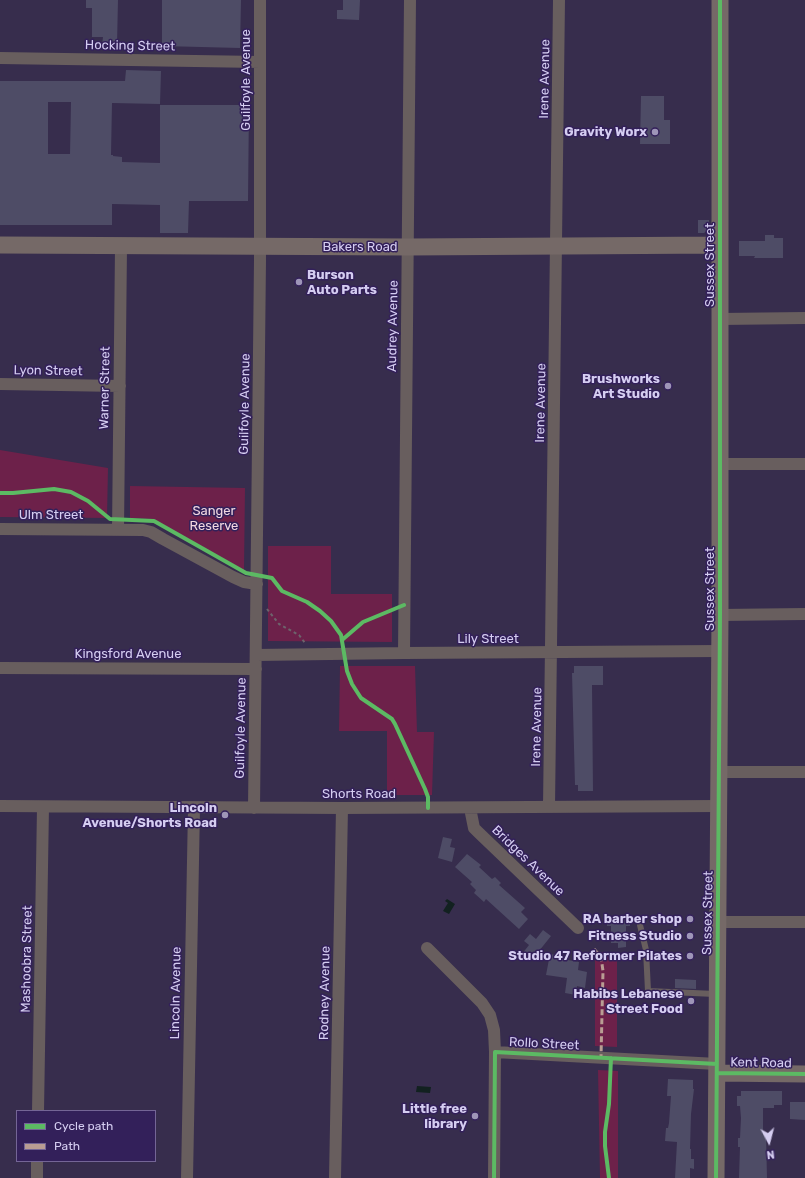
<!DOCTYPE html>
<html>
<head>
<meta charset="utf-8">
<style>
  body { margin:0 }
  #map { position:relative; width:805px; height:1178px; overflow:hidden; background:#372d4d; font-family:Rubik,sans-serif }
  canvas { display:block }
  .legend { position:absolute; left:16px; top:1110px; width:140px; height:52px; box-sizing:border-box; background:#33205a; border:1px solid #746596; margin:0; padding:5px 7px; list-style:none; font-size:12px; color:#d5cdf1 }
  .legend li { display:flex; align-items:center; gap:8px; height:20px }
  .legend b { width:20px; border:1px solid #746596 }
  .north { position:absolute; left:749px; top:1122px; width:40px; height:40px; -webkit-text-stroke:3px #33205a; paint-order:stroke; rotate:173deg; font-size:11px; font-weight:700; line-height:16px; text-align:center; color:#d5cdf1 }
  .north::after { content:''; display:block; margin:auto; width:14px; height:18px; background:#d5cdf1; clip-path:polygon(50% 0,100% 100%,50% 72%,0 100%) }
</style>
</head>
<body>
<div id="map">
<canvas width="805" height="1178"></canvas>
<ul class="legend">
<li><b style="height:5px;background:#5cba63"></b>Cycle path</li>
<li><b style="height:5px;background:#b99d93"></b>Path</li>
</ul>
<div class="north">N</div>
</div>
<script>
const ctx = document.querySelector('canvas').getContext('2d');
ctx.lineJoin = 'round';
function fillPath(path, color) { ctx.fillStyle = color; ctx.fill(path, 'evenodd'); }
function stroke(path, color, width, dash) { ctx.strokeStyle = color; ctx.lineWidth = width; ctx.lineCap = dash ? 'butt' : 'round'; ctx.setLineDash(dash || []); ctx.stroke(path); }
function drawText(font, color, halo, rows, align = 'center') {
  ctx.font = font + ' Rubik,sans-serif'; ctx.lineWidth = 3; ctx.setLineDash([]); ctx.textBaseline = 'middle'; ctx.strokeStyle = halo; ctx.fillStyle = color; for (const [text, x, y, turn = 0] of rows) {
    ctx.save(); ctx.translate(x, y); ctx.rotate((+turn || 0) * Math.PI / 180); ctx.textAlign = isNaN(turn) ? turn : align; if (halo) ctx.strokeText(text, 0, 0); ctx.fillText(text, 0, 0); ctx.restore();
  }
}
const green = new Path2D(`
  M0,450L108,468L107,518L0,517Z
  M130,486L245,488L244,570L153,519L130,518Z
  M268,546H331V594H392V642L268,641Z
  M340,666H415L417,732H434L432,795H387V731H339Z
  M595,951L617,955V1047L595,1046Z
  M598,1070L618,1071V1178H600Z`);
const water = new Path2D(`
  M447,899L455,904L449,914L443,911L448,903L445,901Z
  M417,1086L431,1087L430,1093L416,1092Z`);
const building = new Path2D(`
  M86,0H118L117,45H102L103,37H92V8H86Z
  M162,0H241L240,48L162,46Z
  M343,0H360L359,20L337,19V10H343Z
  M126,70L161,71L160,104L112,103L111,155H113V156L122,157V162L160,163V105H249L248,201H189L188,233H160V205L112,204V225H0V81H125ZM48,102H71L70,154H48Z
  M641,96H664V120H670V144H640Z
  M698,220H709V229L704,233H698Z
  M765,235H774V238H783V258H754L755,256H739V241H765Z
  M574,666H603V685H592L593,791H578V785H575L572,673H574Z
  M443,837L452,839L450,847L455,848L452,862L438,858Z
  M467,854L481,865L479,867L492,879L495,877L501,883L499,885L525,908L521,912L528,919L519,929L486,899L484,902L474,893L476,890L470,884L472,882L455,867Z
  M607,918H630V926H626V947L618,948V943H611V926H607Z
  M543,930L551,936L531,961L522,954L529,945L524,941L530,934L536,939Z
  M550,954L565,957V958H568V960L579,962L578,970L587,972L585,988L577,986L576,995L565,993L567,978L546,975Z
  M675,979L696,980V989L675,988Z
  M668,1079L693,1080V1089H694L691,1114L690,1149H691V1159H694V1169L690,1168V1178H675L677,1142L665,1141L666,1128H668L669,1123L671,1096H667Z
  M741,1091H782V1105H774V1108H763V1134H766L767,1178H739L740,1147H738V1138H740L741,1118L740,1106H737V1096H741Z
  M790,1102H805V1120L790,1119Z`);
const path = new Path2D(`
  M267,609L279,624L299,635L305,643`);
const lane = new Path2D(`
  M640,925L646,950L648,991L715,994`);
const street = new Path2D(`
  M0,58L260,62
  M720,319L805,318
  M0,384L120,386
  M720,464H805
  M0,529L143,530L151,532L163,539L233,577L244,582L257,584
  M118,530L121,247
  M720,615L805,614
  M404,653L410,0
  M256,655L404,653L720,651
  M0,668L256,669
  M719,772H805
  M0,806L342,808L719,806
  M549,807L559,0
  M254,808L260,260V0
  M470,808L474,828L478,832L578,928
  M718,922H805
  M427,948L482,1003L490,1015L494,1030L495,1052L494,1178
  M495,1052L717,1064
  M38,1111L43,807
  M37,1178V1161
  M187,1178L194,808
  M335,1178L342,808`);
const secondary = new Path2D(`
  M0,245L408,247L720,245
  M717,1073L805,1074
  M716,1178L720,615V0`);
const quiet = new Path2D(`
  M594,949L601,957L603,971L601,1057`);
const cycleway = new Path2D(`
  M0,493H13L54,489L71,492L88,501L110,519L154,521L246,573L272,578L282,591L307,602L320,611L331,621L341,635L347,671L352,684L361,698L392,719L395,724L425,789L428,797V808
  M342,640L363,622L404,605
  M717,1073L805,1074
  M494,1178L495,1052L717,1064
  M609,1178L605,1146V1132L609,1104L611,1058
  M716,1178L720,615V0`);
const markers = [
  [655,132,4,"#9e95b8"],
  [299,282,4,"#9e95b8"],
  [668,386,4,"#9e95b8"],
  [225,815,4,"#9e95b8"],
  [690,919,4,"#9e95b8"],
  [690,936,4,"#9e95b8"],
  [690,956,4,"#9e95b8"],
  [691,1001,4,"#9e95b8"],
  [475,1116,4,"#9e95b8"]
];
const streetNames = [
  ["Hocking Street",130,46,1],
  ["Irene Avenue",545,79,-89],
  ["Guilfoyle Avenue",246,80,-90],
  ["Bakers Road",360,247],
  ["Sussex Street",710,265,-90],
  ["Audrey Avenue",393,326,-89],
  ["Lyon Street",48,371,1],
  ["Warner Street",105,388,-89],
  ["Irene Avenue",541,403,-89],
  ["Guilfoyle Avenue",245,404,-89],
  ["Ulm Street",51,515],
  ["Sussex Street",710,589,-90],
  ["Lily Street",488,639],
  ["Kingsford Avenue",128,654],
  ["Irene Avenue",537,727,-89],
  ["Guilfoyle Avenue",241,728,-89],
  ["Shorts Road",359,794],
  ["Bridges Avenue",528,861,44],
  ["Sussex Street",708,913,-89],
  ["Mashoobra Street",27,959,-89],
  ["Lincoln Avenue",176,993,-89],
  ["Rodney Avenue",325,993,-89],
  ["Rollo Street",544,1044,3],
  ["Kent Road",761,1063,1]
];
const poiNames = [
  ["Gravity Worx",647,132],
  ["Burson",307,275,"left"],
  ["Auto Parts",307,290,"left"],
  ["Brushworks",660,379],
  ["Art Studio",660,394],
  ["Lincoln",217,808],
  ["Avenue/Shorts Road",217,823],
  ["RA barber shop",682,919],
  ["Fitness Studio",682,936],
  ["Studio 47 Reformer Pilates",682,956],
  ["Habibs Lebanese",683,994],
  ["Street Food",683,1009],
  ["Little free",467,1109],
  ["library",467,1124]
];
const parkNames = [
  ["Sanger",214,511],
  ["Reserve",214,526]
];
fillPath(green, '#6d214a');
fillPath(water, '#122120');
fillPath(building, '#4e4c66');
stroke(path, '#6d646c', 2, [3, 3]);
stroke(lane, '#685e5e', 6);
stroke(street, '#685e5e', 12);
stroke(secondary, '#756967', 17);
stroke(quiet, '#b99d93', 3, [6, 3]);
stroke(cycleway, '#5cba63', 4);
for (const [x, y, r, color] of markers) { const dot = new Path2D(); dot.arc(x, y, r, 0, 2 * Math.PI); ctx.fillStyle = color; ctx.fill(dot); stroke(dot, '#33205a', 1.5); }
drawText('13px', '#d5cdf1', '#33205a', streetNames);
drawText('bold 13px', '#d5cdf1', '#33205a', poiNames, 'right');
drawText('13px', '#f2d7e0', '#33205a', parkNames);
</script>
</body>
</html>
